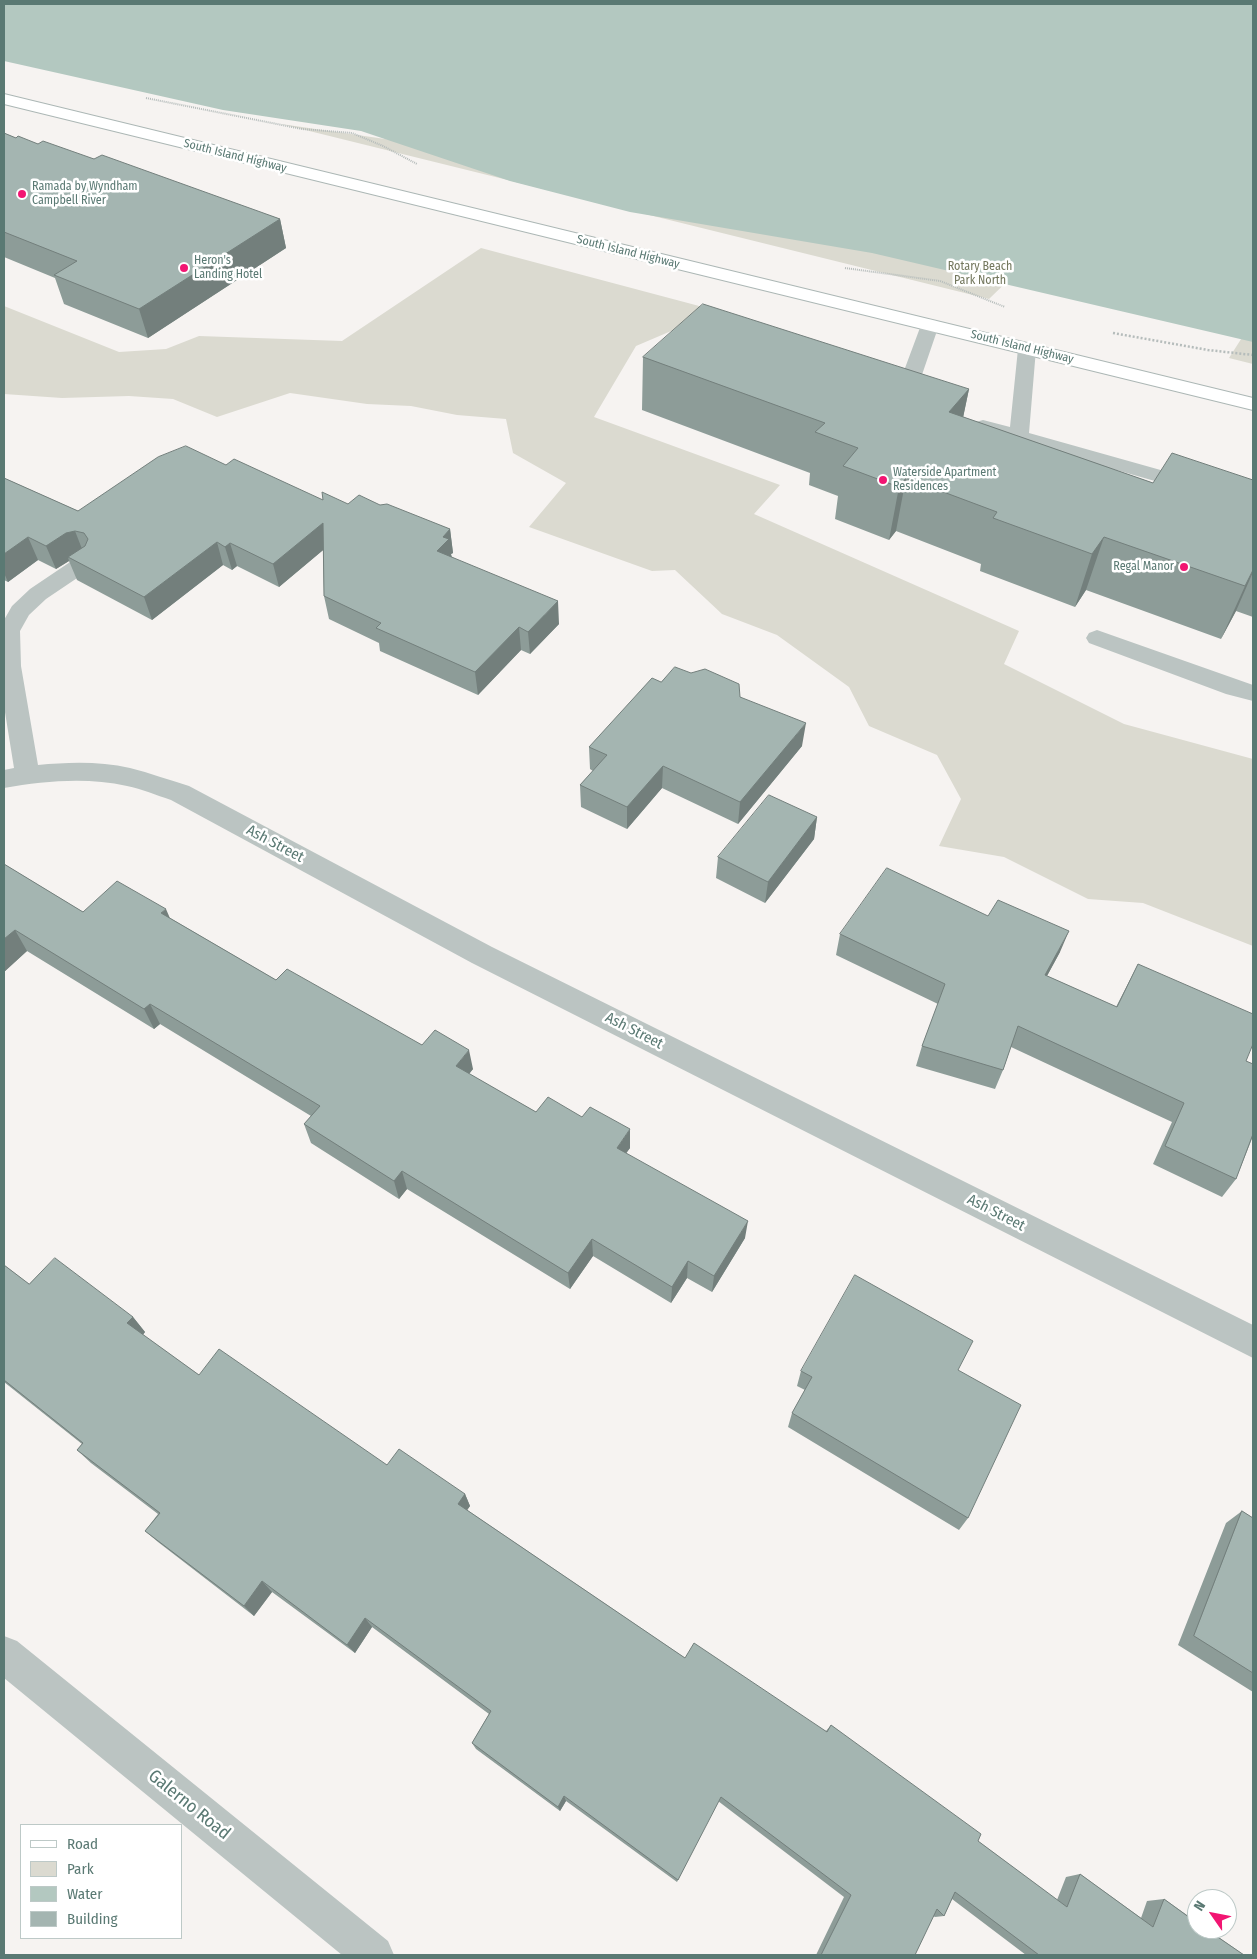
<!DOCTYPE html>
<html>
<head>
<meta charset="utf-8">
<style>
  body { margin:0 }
  #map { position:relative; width:1257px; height:1959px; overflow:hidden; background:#f6f3f1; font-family:"Fira Sans Condensed",sans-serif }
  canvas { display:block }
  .frame { position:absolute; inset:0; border:5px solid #5a7973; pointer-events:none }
  .legend { position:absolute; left:20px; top:1824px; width:162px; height:115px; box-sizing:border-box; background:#fff; border:1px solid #bdc9c7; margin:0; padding:6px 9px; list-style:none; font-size:15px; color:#5a7973 }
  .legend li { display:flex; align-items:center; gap:10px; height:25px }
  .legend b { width:25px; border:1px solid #bdc9c7 }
  .north { position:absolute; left:1187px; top:1889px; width:50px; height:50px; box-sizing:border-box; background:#fff; border:1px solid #bdc9c7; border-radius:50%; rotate:303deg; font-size:14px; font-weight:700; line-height:20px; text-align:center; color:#5a7973 }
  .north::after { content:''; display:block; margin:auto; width:18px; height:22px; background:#f21572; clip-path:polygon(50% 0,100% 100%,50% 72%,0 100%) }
</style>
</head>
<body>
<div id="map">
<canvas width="1257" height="1959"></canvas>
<div class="frame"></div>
<ul class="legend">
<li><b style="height:6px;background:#fff"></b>Road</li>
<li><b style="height:14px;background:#dbdad0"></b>Park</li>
<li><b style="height:14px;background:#b3c8c0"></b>Water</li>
<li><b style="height:14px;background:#a4b5b1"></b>Building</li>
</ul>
<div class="north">N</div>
</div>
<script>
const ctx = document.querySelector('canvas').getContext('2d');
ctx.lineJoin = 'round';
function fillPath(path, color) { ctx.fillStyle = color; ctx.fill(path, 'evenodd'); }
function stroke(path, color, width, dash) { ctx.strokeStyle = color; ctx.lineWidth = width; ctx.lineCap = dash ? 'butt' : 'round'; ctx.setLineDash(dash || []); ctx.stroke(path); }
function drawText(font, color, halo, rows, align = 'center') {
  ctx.font = font + ' "Fira Sans Condensed",sans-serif'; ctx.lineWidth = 5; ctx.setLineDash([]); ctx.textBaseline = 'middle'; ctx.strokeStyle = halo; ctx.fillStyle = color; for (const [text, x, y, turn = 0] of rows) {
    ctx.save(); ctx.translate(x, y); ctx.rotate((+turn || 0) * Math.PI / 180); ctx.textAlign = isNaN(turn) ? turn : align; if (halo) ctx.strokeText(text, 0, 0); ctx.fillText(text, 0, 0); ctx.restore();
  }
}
const green = new Path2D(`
  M281,124L413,143L1025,264L989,299Z
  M481,248L718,311L636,346L594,417L780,485L754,514L1019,631L1004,664L1124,724L1253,759V946L1143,903L1088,899L1004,857L939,846L961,799L937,755L869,726L849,687L777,635L722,614L675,570L652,571L529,527L566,483L513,453L506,419L457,415L411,406L367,404L290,393L217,417L173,399L129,396L62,398L4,394V306L119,352L166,349L199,336L342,341Z
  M1250,325L1253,326V364L1229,358Z`);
const water = new Path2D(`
  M4,4H1253V342L872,253L630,212L510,181L361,131L223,110L4,61Z`);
const pathFar1 = new Path2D(`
  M146,98L302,129L352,133L383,146L417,164
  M845,268L940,281L1005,307`);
const path = new Path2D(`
  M1113,333L1208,350L1253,355`);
const minor = new Path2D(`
  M930,319L937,321L939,325L913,401L915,404L912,408L905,410L895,407L892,403L921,325L923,321Z
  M1027,343L1034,345L1036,349L1029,433L1253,496V509L976,430L973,426L976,422L983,420L1010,427L1018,349L1020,345Z
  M84,556L92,558L95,563L92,568L46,599L29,615L20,631L21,666L38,765C68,762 100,761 130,768C150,773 169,780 189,786L492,947L1253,1325V1358L472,963L171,800C156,795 142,789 127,786C86,777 45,781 4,788V770L14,768L4,706V620L12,606L30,589L76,558Z
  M1097,630L1253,685V701L1226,694L1089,643L1086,638L1089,633Z
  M4,1636L17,1641L388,1941L394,1955H342L4,1678Z`);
const major = new Path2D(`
  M4,94L1253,398V410L4,104Z`);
const wall = new Path2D(`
  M4,133L16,138L94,159L280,219L286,248L148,338L64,304L55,278L4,257Z
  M643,357L969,389L963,417L1153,483L1253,480V617L1236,611L1221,639L1086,590L1075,607L980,571L981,564L896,531L889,540L835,519L838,496L809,485L810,473L642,410Z
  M226,465L323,500L348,504L380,505L450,529L453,553L451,554L452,557L559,624L530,654L521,650L478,695L380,651L379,643L329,619L324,596L323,550L279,587L237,566L232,570L223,565L152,620L77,580L69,561L56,569L38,560L8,582L4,580V478L78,511Z
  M740,697L802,746L738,824L662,788L627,829L581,807L580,785L593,771L590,769L589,747Z
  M817,817L814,839L765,903L716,878L718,857Z
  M4,864L83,912L170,918L276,980L422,1045L473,1069L469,1074L536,1112L630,1148L626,1153L745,1238L712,1292L687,1278L671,1303L593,1256L570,1289L407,1189L399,1199L311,1143L304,1124L311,1116L160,1024L154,1029L27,951L4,972Z
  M840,934L1060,952L1047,976L1116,1007L1138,964L1246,1061L1253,1064V1136L1236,1179L1222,1197L1153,1164L1172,1122L1011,1047L1003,1070L995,1089L916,1066L922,1046L938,1004L836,955Z
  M4,1265L29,1284L133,1317L145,1332L143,1335L199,1375L387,1465L465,1494L470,1506L467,1510L685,1658L826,1731L831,1725L978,1841L1057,1900L1066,1877L1080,1874L1141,1918L1147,1901L1164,1899L1244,1955H1026L952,1899L944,1916L935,1917L933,1916L915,1955H816L844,1897L718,1801L677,1882L566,1801L560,1811L476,1749L472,1743L489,1714L372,1627L355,1653L272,1592L254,1616L158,1542L145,1531L158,1514L91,1463L77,1450L82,1444L4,1382Z
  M958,1370L968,1518L959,1530L788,1427L792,1413L805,1390L797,1386L801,1371Z
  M1242,1511L1253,1518V1692L1178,1645L1226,1523Z`);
const shadedWall = new Path2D(`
  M280,219L286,248L148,338L139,309Z
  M969,389L958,442L949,412Z
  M906,478L896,531L889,540L899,487Z
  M323,523L328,546L279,587L273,564Z
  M450,529L453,553L451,554L452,562L437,551L443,537Z
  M75,531L84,554L68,557L69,561L56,569L46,546L66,533Z
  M28,537L38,560L8,582L4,573V554Z
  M1104,537L1086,590L1075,607L1092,554Z
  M217,542L223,565L152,620L144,597Z
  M230,543L237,566L232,570L225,547Z
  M1253,570V572L1236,611L1221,639L1245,586Z
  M558,601L559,624L530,654L528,632Z
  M519,627L521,650L478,695L475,672Z
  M806,723L802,746L738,824L740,802Z
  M663,766L662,788L627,829V807Z
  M817,817L814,839L765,903L768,882Z
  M166,909L175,930L161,913Z
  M15,930L27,951L4,972V939Z
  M1069,931L1060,952L1036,996L1045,975Z
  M150,1004L160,1024L154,1029L144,1009Z
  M469,1050L473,1069L460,1085L456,1066Z
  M630,1129V1148L617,1166V1148Z
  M402,1171L407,1189L399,1199L394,1181Z
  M748,1221L745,1238L712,1292L714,1276Z
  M592,1239L593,1256L570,1289L568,1273Z
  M688,1261L687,1278L671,1303L672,1287Z
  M133,1317L145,1332L139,1339L127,1323Z
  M465,1494L470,1506L463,1516L458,1504Z
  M262,1581L272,1592L254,1616L244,1606Z
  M365,1618L372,1627L355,1653L347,1645Z
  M564,1796L566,1801L560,1811L558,1807Z`);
const building = new Path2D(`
  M4,133L16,138L18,136L38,144L43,141L94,159L102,155L280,219L139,309L54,275L77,261L4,232Z
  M703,304L969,389L949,412L1153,483L1172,453L1253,480V570L1245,586L1104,537L1092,554L993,518L997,512L906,478L899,487L843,466L858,448L815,432L825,423L643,357Z
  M186,446L226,465L234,459L323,500L322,492L348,504L359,495L380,505L387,504L450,529L443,537L449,539L437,551L558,601L528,632L519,627L475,672L376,628L381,623L324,596L323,523L273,564L230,543L225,547L217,542L144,597L68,557L85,546L88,539L84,533L75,531L66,533L46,546L28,537L4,554V478L78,511L158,457Z
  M675,667L691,673L705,669L739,684L740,697L806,723L740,802L663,766L627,807L580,785L607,755L589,747L652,678L661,682Z
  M769,795L817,817L768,882L718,857Z
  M4,864L83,912L117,881L166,909L161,913L276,980L287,969L422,1045L435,1030L469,1050L456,1066L536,1112L548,1097L582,1117L590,1107L630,1129L617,1148L748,1221L714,1276L688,1261L672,1287L592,1239L568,1273L402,1171L394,1181L304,1124L320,1106L150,1004L144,1009L15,930L4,939Z
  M887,868L988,916L998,900L1069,931L1045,975L1117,1007L1138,964L1253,1014V1044L1246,1061L1253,1064V1134L1236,1179L1165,1146L1184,1103L1018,1026L1003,1070L922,1046L945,984L840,934Z
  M55,1258L133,1317L127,1323L199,1375L219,1349L387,1465L399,1449L465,1494L458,1504L685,1658L694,1643L827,1732L831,1725L981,1834L978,1841L1067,1907L1080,1874L1153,1927L1164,1899L1197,1923V1929H1206L1244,1955H1039L955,1892L944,1916L937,1909L915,1955H821L851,1895L721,1797L678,1880L564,1796L558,1807L472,1743L491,1711L365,1618L347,1645L262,1581L244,1606L145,1531L160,1513L77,1450L83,1443L4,1380V1265L29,1284Z
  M855,1275L973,1341L958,1370L1021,1405L968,1518L792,1413L812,1377L801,1371Z
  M1242,1511L1253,1518V1673L1194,1636Z`);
const markers = [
  [22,194,5,"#f21572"],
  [184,268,5,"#f21572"],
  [883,480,5,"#f21572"],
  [1184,567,5,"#f21572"]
];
const farStreetnames = [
  ["South Island Highway",235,156,14],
  ["South Island Highway",628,252,14],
  ["South Island Highway",1022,347,14]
];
const farPoinames = [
  ["Ramada by Wyndham",32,187],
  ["Campbell River",32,201],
  ["Heron's",194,261],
  ["Landing Hotel",194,275],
  ["Waterside Apartment",893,473],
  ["Residences",893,487],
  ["Regal Manor",1174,567,"right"]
];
const farParknames = [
  ["Rotary Beach",980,267],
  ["Park North",980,281]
];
const streetNames = [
  ["Ash Street",275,844,28],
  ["Ash Street",634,1031,27],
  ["Ash Street",996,1213,27]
];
const nearStreetnames = [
  ["Galerno Road",189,1805,39]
];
fillPath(green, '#dbdad0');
fillPath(water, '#b3c8c0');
stroke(major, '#acb7b5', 2);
stroke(pathFar1, '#b5bcbb', 2, [1, 1]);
stroke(path, '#b5bcbb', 2.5, [2, 2]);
fillPath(minor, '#bbc4c2');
fillPath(major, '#fff');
fillPath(wall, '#8d9c98');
fillPath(shadedWall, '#737f7c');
fillPath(building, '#a4b5b1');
stroke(building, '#737f7c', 1);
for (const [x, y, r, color] of markers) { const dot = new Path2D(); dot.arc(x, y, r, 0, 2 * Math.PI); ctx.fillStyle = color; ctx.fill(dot); stroke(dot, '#fff', 2); }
drawText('12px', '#5a7973', '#fff', farStreetnames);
drawText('12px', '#5a7973', '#fff', farPoinames, 'left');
drawText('12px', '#73775d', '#fff', farParknames);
drawText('15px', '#5a7973', '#fff', streetNames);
drawText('18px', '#5a7973', '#fff', nearStreetnames);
</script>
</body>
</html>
